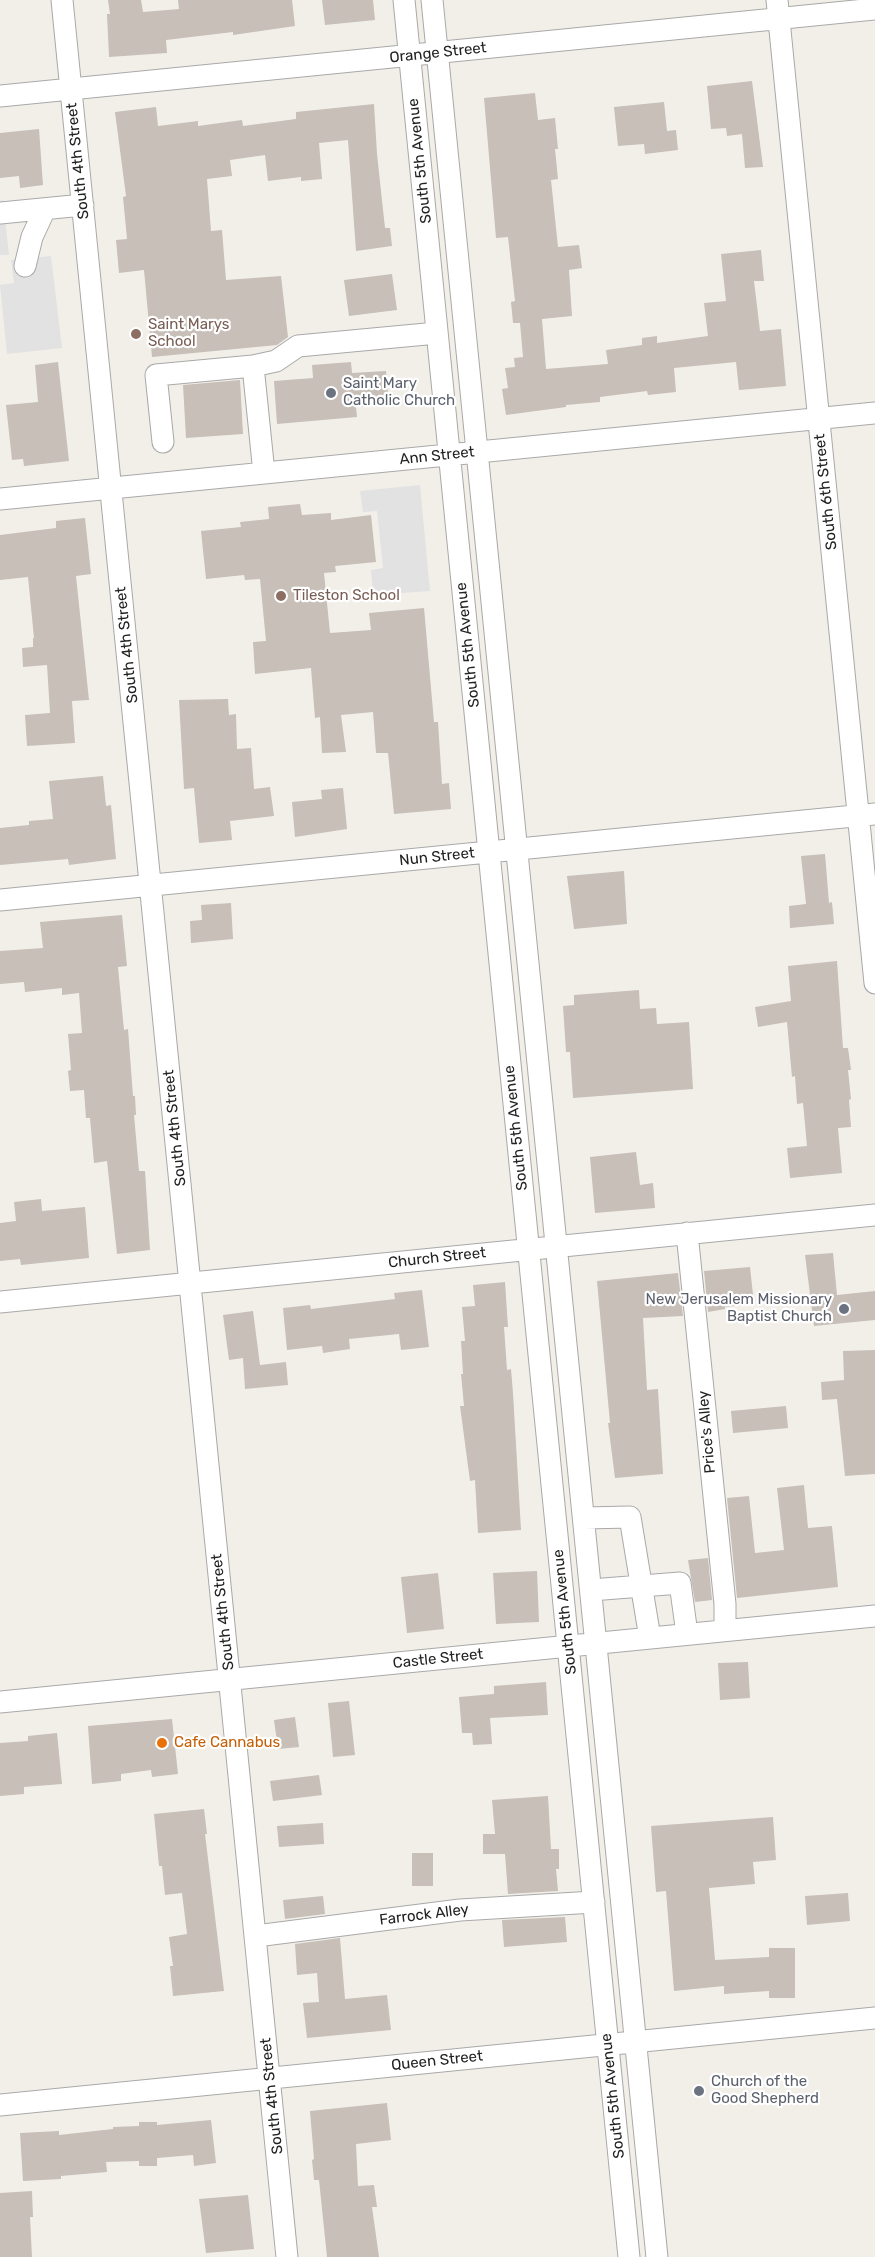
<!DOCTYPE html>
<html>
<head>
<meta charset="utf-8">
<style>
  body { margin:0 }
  canvas { display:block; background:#f2efe9 }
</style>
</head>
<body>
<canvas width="875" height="2257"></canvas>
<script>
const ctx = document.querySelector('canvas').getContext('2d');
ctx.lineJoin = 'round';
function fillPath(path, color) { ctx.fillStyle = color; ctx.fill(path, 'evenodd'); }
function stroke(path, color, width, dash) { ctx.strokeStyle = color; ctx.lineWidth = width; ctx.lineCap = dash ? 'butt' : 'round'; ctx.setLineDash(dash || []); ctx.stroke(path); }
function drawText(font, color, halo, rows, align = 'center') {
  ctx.font = font + ' Rubik,sans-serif'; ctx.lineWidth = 4.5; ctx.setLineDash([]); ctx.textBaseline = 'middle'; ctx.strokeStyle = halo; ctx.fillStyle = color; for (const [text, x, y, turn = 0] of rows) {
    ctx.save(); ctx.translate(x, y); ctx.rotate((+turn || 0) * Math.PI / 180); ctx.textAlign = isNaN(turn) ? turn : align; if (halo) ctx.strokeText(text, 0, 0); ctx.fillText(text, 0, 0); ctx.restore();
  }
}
const parking = new Path2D(`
  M3,200L9,255H0V201Z
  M51,256L62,348L7,354L0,285L14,283L11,260Z
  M420,485L430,591L373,595L371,570L383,568L377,511L363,512L360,491Z`);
const building = new Path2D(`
  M108,0H141L143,12L179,9L178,0H292L295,26L233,35V32L166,40L167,53L109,57L107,14H110Z
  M322,0H373L375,20L325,25Z
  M752,81L763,167L745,168L742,134L727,136L726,128L711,129L707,86Z
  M535,93L538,120L555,118L558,149H555L558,179L551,180L558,247L579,245L582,268L569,270L572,316L542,319L546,369L608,364L606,350L642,345V338L657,336V343L708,336L704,303L726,301L721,254L761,250L764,281H754L760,331L781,329L786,386L739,390L736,362L674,368L676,392L648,395L647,391L600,397V402L566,405V407L506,415L502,389L508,388L505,368L515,367L514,358L523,357L520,323H513L511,302L515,301L508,237L496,238L484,98Z
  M664,102L667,131L676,130L678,150L645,154L644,144L618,146L614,107Z
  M374,104L377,154L385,228H390L392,246L356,251L348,140L319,143L322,179L301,181V177L268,181L265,155L230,160L232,176L207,179L211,231L222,230L226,280L281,276L288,337L277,345L152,357L144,270L119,273L116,240L127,239L123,197L126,196L115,112L156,107L158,126L198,121V126L242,120L243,126L296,119V112Z
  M39,129L43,185L20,188L19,176L0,178V133Z
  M392,274L397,310L349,316L344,280Z
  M58,362L69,461L24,466L23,459L12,460L6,405L38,402L35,365Z
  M351,362L352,373L386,371L389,405L356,407L357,417L277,424L274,381L313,378L312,365Z
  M240,380L243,434L186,438L183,385Z
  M300,504L302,515L331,513V520L371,515L376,562L335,566L336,572L324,573L330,633L371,630L369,613L424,608L434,722H438L442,784L449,783L451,809L394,814L388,753H376L373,712L341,715L346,752L322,753L320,717L315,718L311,668L255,674L253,642L266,641L260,579L245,580L244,575L206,579L201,531L241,527L240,522L269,519L268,507Z
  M85,518L91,574L76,576L89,700L72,701L75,743L27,746L25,715L50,713L47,665L23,667L22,648L33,647V638H34L28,577L0,580V535L56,528V521Z
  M228,699L229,715L236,714L237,749L251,748L254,789L270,787L274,816L230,821L232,840L199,843L194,788L184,789L179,700Z
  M103,776L106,806L111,805L116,859L69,865L68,859L0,865V828L29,825V821L53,819L49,781Z
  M343,788L347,829L295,837L292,802L322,799L321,790Z
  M825,854L829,903L832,902L834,924L790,928L789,906L806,904L801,856Z
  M624,871L627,924L574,929L567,876Z
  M231,903L233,939L191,943L190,921L202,920L201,905Z
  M122,915L127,966L118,967L124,1030L128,1029L133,1096H135L136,1115H134L139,1171H145L150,1250L117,1254L107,1161L94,1163L90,1118H86L84,1090L70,1091L68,1071L71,1070L68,1034L82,1033L79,993L62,995V988L25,992L24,982L0,984V951L43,948L40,922Z
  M837,961L843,1048H848L851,1070H848L851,1099L849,1100L851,1127L838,1128L842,1173L790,1178L787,1148L807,1146L803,1103L797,1104L795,1076L792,1077L787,1022L758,1027L755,1007L791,1001L788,966Z
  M639,990L640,1009L656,1008L657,1024L689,1022L693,1089L573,1098L570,1052H566L563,1006L574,1005V995Z
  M636,1152L640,1185L653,1183L655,1208L595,1213L590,1157Z
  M41,1199L42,1211L85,1207L89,1258L21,1265L20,1259L0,1261V1223L16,1221L14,1202Z
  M833,1253L837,1295L875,1291V1320L814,1326L805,1255Z
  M750,1267L754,1304L725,1307V1309L708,1312L704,1271Z
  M678,1273L683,1316L643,1318L647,1390L658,1389L663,1474L615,1478L608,1423H610L597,1281Z
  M505,1282L508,1327H504L507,1370L511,1369L513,1393L521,1530L478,1533L475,1480L470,1481L460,1406H464L461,1374H463L461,1341H465L462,1307L475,1306L473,1285Z
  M422,1290L429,1347L401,1350L399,1334L349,1339L350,1349L323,1353L322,1346L287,1350L283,1308L310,1305L311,1309L395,1299L394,1293Z
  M253,1311L260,1365L286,1362L288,1385L245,1389L243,1358L229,1360L223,1315Z
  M875,1350V1474L845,1476L837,1399L822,1400L821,1382L844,1380L843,1351Z
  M786,1406L788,1428L733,1433L731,1411Z
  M804,1485L808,1528L832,1526L838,1587L737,1598L727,1498L749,1496L755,1553L784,1550L777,1488Z
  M708,1558L712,1600L695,1602L688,1560Z
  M537,1571L539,1622L496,1624L493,1573Z
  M438,1573L444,1629L407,1633L401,1577Z
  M748,1662L750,1698L720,1700L718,1663Z
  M546,1682L548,1715L490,1718L492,1744L473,1745L472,1733H462L459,1697L494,1694V1686Z
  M349,1701L355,1755L333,1757L328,1703Z
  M295,1717L299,1747L278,1749L274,1720Z
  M172,1719L178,1774L152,1777L151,1770L121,1774V1781L92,1784L88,1726Z
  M57,1733L62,1784L24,1787V1794L0,1796V1743L28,1741V1736Z
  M319,1775L322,1795L273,1801L270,1781Z
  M548,1796L551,1849H559V1869H556L558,1891L508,1894L505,1854H483V1834H495L492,1800Z
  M204,1809L207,1834H205L224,1991L173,1996L170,1966H173L169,1937L187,1934L182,1893L165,1895L162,1866H159L154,1814Z
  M773,1817L776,1860L753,1862L755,1884L709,1888L715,1960L769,1957V1948H795V1998H769V1991L724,1994V1986L674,1991L666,1891L656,1892L651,1826Z
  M323,1823L324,1844L279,1847L277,1826Z
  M412,1853H433V1886H412Z
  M848,1893L850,1921L807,1925L805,1896Z
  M323,1896L325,1914L285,1919L283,1900Z
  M565,1917L567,1942L504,1947L502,1920Z
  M340,1938L345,1999L387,1995L391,2030L307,2038L303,2003L319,2002L317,1973L297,1975L295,1944Z
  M387,2103L391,2140L356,2144L358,2186L374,2185L377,2207H372L379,2257H327L319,2180H314L312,2160L314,2159L310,2111Z
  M211,2120L216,2163L194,2166L193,2155L157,2158V2166H139V2161L106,2162L107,2172L61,2176V2179L23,2181L20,2133L59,2131V2135L113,2129V2127L139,2126V2122H157V2125Z
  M32,2191L33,2217H30L32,2257H0V2193Z
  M248,2195L254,2249L206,2253L199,2199Z`);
const minor = new Path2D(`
  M62,0L287,2257
  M404,0L629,2257
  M432,0L657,2257
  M777,0L875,983
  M0,96L875,9
  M0,213L83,205
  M25,266L32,237L45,209
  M163,442L156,375L253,366
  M264,473L253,366L276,361L298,346L437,333
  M0,499L875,413
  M0,900L875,814
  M687,1233L725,1604V1630
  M0,1302L875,1215
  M584,1518L630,1517L650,1638
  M591,1590L680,1583L687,1634
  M0,1702L875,1616
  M256,1936L460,1910L594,1902
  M0,2105L875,2018`);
const markers = [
  [136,334,6,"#8d6e63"],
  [331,393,6,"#6b7280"],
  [281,596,6,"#8d6e63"],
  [844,1309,6,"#6b7280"],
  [162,1743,6,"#e8710a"],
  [699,2091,6,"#6b7280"]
];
const streetNames = [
  ["Orange Street",438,53,-6],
  ["South 4th Street",78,161,-96],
  ["South 5th Avenue",420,161,-96],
  ["Ann Street",437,456,-6],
  ["South 6th Street",826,492,-96],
  ["South 4th Street",127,645,-96],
  ["South 5th Avenue",468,645,-96],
  ["Nun Street",437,857,-6],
  ["South 4th Street",175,1128,-96],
  ["South 5th Avenue",516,1128,-96],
  ["Church Street",437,1258,-6],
  ["Price's Alley",707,1432,-95],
  ["South 4th Street",223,1612,-96],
  ["South 5th Avenue",565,1612,-96],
  ["Castle Street",438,1659,-6],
  ["Farrock Alley",424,1915,-7],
  ["Queen Street",437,2061,-6],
  ["South 4th Street",272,2096,-96],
  ["South 5th Avenue",613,2096,-96]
];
const educationNames = [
  ["Saint Marys",148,325],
  ["School",148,342],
  ["Tileston School",293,596]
];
const worshipNames = [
  ["Saint Mary",343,384],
  ["Catholic Church",343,401],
  ["New Jerusalem Missionary",832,1300,"right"],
  ["Baptist Church",832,1317,"right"],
  ["Church of the",711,2082],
  ["Good Shepherd",711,2099]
];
const foodNames = [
  ["Cafe Cannabus",174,1743]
];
fillPath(parking, '#e2e2e2');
fillPath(building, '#c7bfb8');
stroke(minor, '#a9a9a9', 23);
stroke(minor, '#fff', 21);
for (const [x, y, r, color] of markers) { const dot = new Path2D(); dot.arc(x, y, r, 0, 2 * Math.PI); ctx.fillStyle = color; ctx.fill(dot); stroke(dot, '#fff', 2); }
drawText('15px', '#222', '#fff', streetNames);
drawText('15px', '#785e54', '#fff', educationNames, 'left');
drawText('15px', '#5b616d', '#fff', worshipNames, 'left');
drawText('15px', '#c56008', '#fff', foodNames, 'left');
</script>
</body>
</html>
